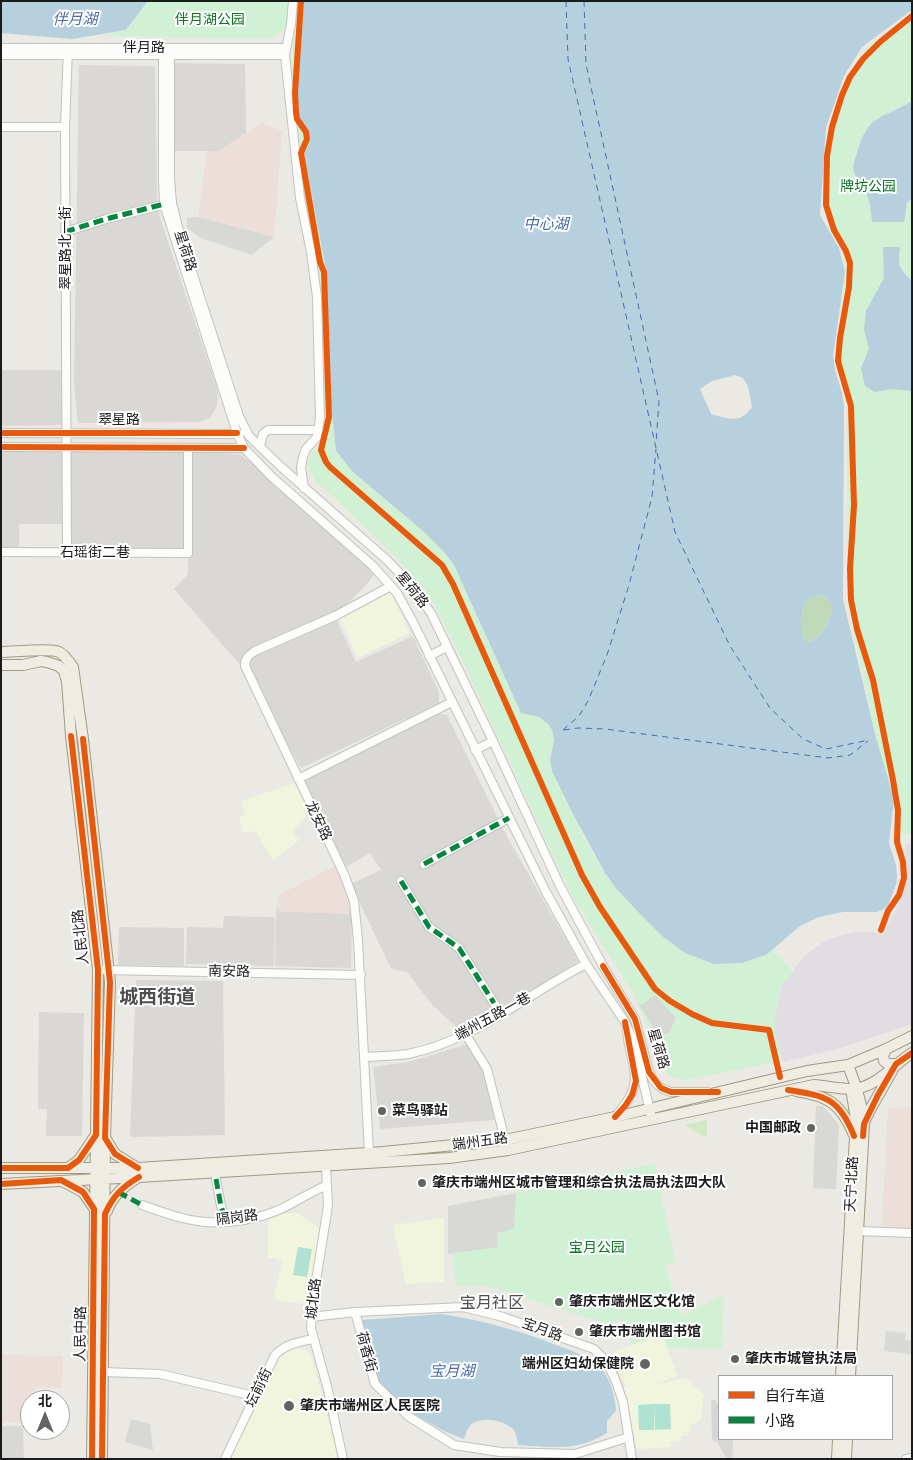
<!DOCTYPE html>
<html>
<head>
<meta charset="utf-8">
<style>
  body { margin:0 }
  #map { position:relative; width:913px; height:1460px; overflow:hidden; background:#eae9e3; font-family:"Noto Sans","Noto Sans SC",sans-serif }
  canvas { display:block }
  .frame { position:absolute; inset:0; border:2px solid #1b1b1b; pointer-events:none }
  .legend { position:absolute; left:718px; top:1375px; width:175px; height:65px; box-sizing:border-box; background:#fff; border:1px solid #a4a4a4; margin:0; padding:6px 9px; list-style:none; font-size:15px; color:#1b1b1b }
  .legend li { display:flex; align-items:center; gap:10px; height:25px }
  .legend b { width:25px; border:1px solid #a4a4a4 }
  .north { position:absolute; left:20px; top:1390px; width:50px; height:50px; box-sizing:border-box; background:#fff; border:1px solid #a4a4a4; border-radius:50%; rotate:0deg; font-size:14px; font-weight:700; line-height:20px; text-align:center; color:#1b1b1b }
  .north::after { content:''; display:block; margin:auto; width:18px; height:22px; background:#636361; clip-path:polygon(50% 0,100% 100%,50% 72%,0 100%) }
</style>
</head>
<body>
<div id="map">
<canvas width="913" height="1460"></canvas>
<div class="frame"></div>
<ul class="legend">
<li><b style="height:6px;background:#e8590c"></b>自行车道</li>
<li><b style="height:6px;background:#00873e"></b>小路</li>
</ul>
<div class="north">北</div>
</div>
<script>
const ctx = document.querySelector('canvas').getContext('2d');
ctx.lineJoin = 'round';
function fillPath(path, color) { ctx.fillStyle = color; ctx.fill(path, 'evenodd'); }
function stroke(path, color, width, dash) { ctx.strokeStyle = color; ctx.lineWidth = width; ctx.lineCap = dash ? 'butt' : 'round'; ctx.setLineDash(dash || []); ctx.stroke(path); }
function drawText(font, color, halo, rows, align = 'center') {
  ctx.font = font + ' "Noto Sans","Noto Sans SC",sans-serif'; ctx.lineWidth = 4; ctx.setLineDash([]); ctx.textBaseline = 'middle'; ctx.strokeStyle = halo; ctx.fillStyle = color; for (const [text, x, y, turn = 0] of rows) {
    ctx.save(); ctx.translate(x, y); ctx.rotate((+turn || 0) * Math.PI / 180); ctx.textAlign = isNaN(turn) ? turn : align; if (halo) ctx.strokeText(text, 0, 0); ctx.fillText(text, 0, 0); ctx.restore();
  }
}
const residential = new Path2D(`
  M174,63L245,64L246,133L219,151H174Z
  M79,65L155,66L157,197L160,218L218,391L217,406L210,418L200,422L78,423L74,384Z
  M1,370H63V425L1,426Z
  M67,447L239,454L268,474L375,573L366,585L335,616L356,662L413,636L439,692V703L301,768L248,674L174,589L188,574V553H67Z
  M1,451H64V524H19V548H1Z
  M438,713L447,715L505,833L578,961L536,988L461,1031L432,1005L407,972L391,969L351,884L381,870L370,853L346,867L304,779L341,762Z
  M276,911L352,914L351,968L275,966Z
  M224,916L275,917L274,966L186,964L187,927L223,928Z
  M119,927L184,928V966L118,965Z
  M136,980L223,981L225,1135L130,1137Z
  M39,1012L84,1013L82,1136H46L47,1109H38Z
  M468,1044L482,1063L490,1088L494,1120L380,1129L373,1067L408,1062Z
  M1,1426H23L24,1459H1Z`);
const commercial = new Path2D(`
  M261,123L282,131L274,237L198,217L207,151H219Z
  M335,866L350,894L352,914L276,911L279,895Z
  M912,1107V1228L882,1226L888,1108Z
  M1,1355L63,1356L62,1388L35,1387L32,1400H30L29,1414H25V1422H1Z`);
const education = new Path2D(`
  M391,593L410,633L358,658L339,617Z
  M294,783L309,812L292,832L299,840L273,861L256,831L243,833L239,817L245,814L241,801Z
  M271,1213H296L323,1230L309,1305L274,1299L282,1261L268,1257V1230Z
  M444,1218V1282L406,1284L393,1225Z
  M662,1334L677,1376L654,1385L685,1378L704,1395L701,1420L690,1425L689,1435L681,1436V1441L671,1442V1447L637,1449L624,1388L626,1387L613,1352Z
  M294,1348L305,1350L311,1355L338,1457L327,1459H226L281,1354Z`);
const religious = new Path2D(`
  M711,1399L715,1400L719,1407V1439H733L732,1459H727L717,1442L712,1440Z`);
const grass = new Path2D(`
  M707,1120V1136L704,1137L685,1125Z`);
const forest = new Path2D(`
  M820,595C848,604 817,643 808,642C798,640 802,608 806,601C809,597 815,596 820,595Z`);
const park = new Path2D(`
  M148,1H295L293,23L270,39L100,36L126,30Z
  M912,13V832L902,836L876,738L847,600V403L836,352L847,263L823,208L828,128L845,80L865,49Z
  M293,37H302L297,99L310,136V142L304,154L326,269L331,403L336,451L353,472L424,532L444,552L454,565L521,712C533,715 547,718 552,731C557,742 549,750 550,760C551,769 563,790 566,799C577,824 590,850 605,873C614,887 626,899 638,911C665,940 687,964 730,963C745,963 760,959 773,950L792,970C770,1004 773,1025 783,1062L772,1063L684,1080L670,1076L662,1067L655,1042L634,995L571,894L459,653L435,606L397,558L315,480L307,464L312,451L323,448V434L315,260L291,125Z
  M655,1164L675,1262L665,1266L681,1315L724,1295L722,1349L667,1348L662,1334L633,1345L621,1320L607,1324L488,1286H456L453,1253L497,1247V1233L514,1229L516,1193Z`);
const pitch = new Path2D(`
  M298,1247L312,1249L307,1277L293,1275Z
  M654,1404H670L671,1429L655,1430Z
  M654,1404V1430H639L638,1405Z`);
const parking = new Path2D(`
  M198,217L274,237L252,255L201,238L187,228V218Z
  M655,995L676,1018L669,1033L655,1035L652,1025L640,1006Z
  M816,1106H823L839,1125L836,1189L813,1188Z
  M516,1193L514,1229L497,1233L498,1247L448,1254V1206Z
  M886,1331L906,1333L905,1340L912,1341V1354L884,1351Z
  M131,1419L150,1424L153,1450L125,1442Z`);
const plaza = new Path2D(`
  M912,843V1024L841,1048L783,1062L775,1034V1017L782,985L803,957L820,944L835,937L854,932H873L883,934L900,902L907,878L905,845Z`);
const water = new Path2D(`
  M1,1H148L126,30L73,39L1,33Z
  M304,1H912V10L862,47L844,76L826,128L820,215L839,248L845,272L833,356L835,370L842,393L844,407L843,599L876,738L894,799L889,843L896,865L897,876L896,885L888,905L884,909L877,912H843L819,917L800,926L766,955L742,963L714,964L685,953L662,936L642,916L615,887L605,873L574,816L552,771L550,760L554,741L552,730L548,724L539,717L521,713L454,565L444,552L424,532L353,472L336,451L331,403L326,269L304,154L310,142V136L300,121L297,99ZM735,375L743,378L748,386L752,407C741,424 728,419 711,414L700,389L712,381ZM820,595C848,604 817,644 808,642C798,639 802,607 806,601C810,597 815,596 820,595Z
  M912,101V198L907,203L904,222H872C871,210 870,199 864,189C861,183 856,178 854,172C852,166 855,159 857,153C868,113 881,120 912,101Z
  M883,247H900C898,266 898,267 912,281V391L892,389L875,392L865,386L861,368L869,349L864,330L866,311L884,278Z
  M441,1314C481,1320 518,1330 556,1345C570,1350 586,1355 598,1365C610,1377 615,1395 616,1411L607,1421V1433C577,1452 551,1447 518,1445C517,1440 517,1435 514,1430C506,1421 484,1416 473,1423C468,1426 466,1433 464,1439L444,1431L417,1416L379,1383L362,1320Z`);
const ferry = new Path2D(`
  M566,1L568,59L675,532L730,646L770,708L803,739L826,749L869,740
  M584,1L586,64L659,401L656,443
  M563,730L579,716L588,701L607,655L629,585L652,497L656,449
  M564,730L578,728L605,729L828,758L850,755L868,741`);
const minor = new Path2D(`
  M293,1L291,24L285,55L300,198L311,252L317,297L320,418L317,437L306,449L303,457L301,468L304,488
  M1,48H286
  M163,48V178L164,204L237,433L244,448L272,477L372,565L397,593L414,624L546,892L586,964L625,1022L633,1040L652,1119
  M170,48V179L172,203L180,235L239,416L249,436L280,466L387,560L409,583L431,613L493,741L560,886L603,966L635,1019L649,1072L654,1081L661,1088L671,1092H708
  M1,55H285
  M1,127H65
  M65,232L106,219L170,203
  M1,433L240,434
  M260,446L263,434L268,430H319
  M1,447L244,448
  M1,552L188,553V448
  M67,553L65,127L68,48
  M429,656L447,647
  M475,750L493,741
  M298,779L452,702
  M424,864L509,818
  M401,881L429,927L459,948L501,1014
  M105,970L361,975
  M466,1035L487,1069L505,1140
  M365,1057C379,1056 394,1056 408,1054C474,1041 527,994 586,964
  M615,1117C647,1081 632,1073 627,1032
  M369,1153L358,940L354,901L344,874L245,666C245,658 249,655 255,651L335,616L391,586
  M326,1166L328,1206L313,1299L311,1328L328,1390L343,1459
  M216,1179L221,1206L226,1221
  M142,1205C162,1212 183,1220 205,1222C230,1224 260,1219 283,1208C298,1200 312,1192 327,1185
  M858,1231L912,1233
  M355,1312L375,1384L408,1416L454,1445L500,1452L575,1454L629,1437
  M311,1317L355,1312L463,1307L503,1317L594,1349L606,1361L615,1379L623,1402L632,1459
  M103,1372L160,1374L254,1396
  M225,1459L275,1355C286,1344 298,1342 313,1339
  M906,1459L912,1458`);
const major = new Path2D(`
  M1,652C13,652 51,648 59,652C65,655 69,662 73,667L83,739L110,982L105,1138L102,1459
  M1,665H23L41,661L47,662L59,666L64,671L67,681L71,736L98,970L92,1459
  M886,1049L883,1056L884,1061L888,1064H896
  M848,1065C856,1085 862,1103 864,1124L850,1376
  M796,1091C829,1096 841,1104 854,1135
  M864,1122L871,1108L892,1071
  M106,1139L115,1154L136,1167
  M1,1168H138L383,1152L505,1140L615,1117L807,1071L848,1065L886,1049L912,1036
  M68,1168L79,1160L95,1136
  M62,1181L83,1192L94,1208
  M1,1184L139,1177L449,1158L508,1150L814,1085C827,1086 840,1089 853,1089C877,1087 893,1065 912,1053
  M107,1211C113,1195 123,1187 137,1178
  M841,1376L856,1120L852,1094
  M837,1459L838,1439
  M846,1459L847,1439`);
const quiet = new Path2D(`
  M65,232L106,219L164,204
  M424,864L509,818
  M401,881L429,927L459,948L494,1003
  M216,1179L221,1206L226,1221
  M118,1192L142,1205`);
const cycleway = new Path2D(`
  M301,1L295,93L296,112L297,119L306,132L307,139L301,153L320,262L324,272L329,417L321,450L326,462L330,467L442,565L453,584L582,875L600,907L655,989L670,1001L692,1014L712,1023L769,1030L780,1077
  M1,433H237
  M1,447L244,448
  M83,739L110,982L105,1138L115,1154L138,1168
  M881,930L888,911L899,895L904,878L903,862L897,842L898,810L893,780L873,680L857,629L851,600L850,569L854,505L851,406L838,361L840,338L849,287L850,263L846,251L834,230L826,205L827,156L832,127L842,95L850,77L863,59L880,42L912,16
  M603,966L635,1019L649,1072L661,1088L671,1092H718
  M788,1090C826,1096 839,1098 854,1136
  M615,1117L625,1106L632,1095L636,1081L625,1022
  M863,1136L864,1124L878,1095L896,1064L912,1053
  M1,1168H68L79,1160L96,1135L98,970L71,736
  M1,1184L61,1180L83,1192L94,1209L92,1459
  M102,1459L105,1214C113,1196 122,1187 139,1177`);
const markers = [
  [382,1111,5,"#636361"],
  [811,1128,5,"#636361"],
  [422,1183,5,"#636361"],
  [559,1302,5,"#636361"],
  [579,1332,5,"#636361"],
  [735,1359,5,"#636361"],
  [645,1364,6,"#636361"],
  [289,1406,6,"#636361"]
];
const parkNames = [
  ["伴月湖公园",210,20],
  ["牌坊公园",868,187],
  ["宝月公园",597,1248]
];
const streetNames = [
  ["伴月路",144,48],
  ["翠星路北一街",66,248,-90],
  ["星荷路",185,251,72],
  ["翠星路",119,420],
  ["石瑶街二巷",95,553],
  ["星荷路",412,590,51],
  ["龙安路",318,821,64],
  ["人民北路",81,937,-96],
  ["南安路",229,972,1],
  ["端州五路一巷",493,1017,-29],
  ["星荷路",658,1049,73],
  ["端州五路",480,1142,-8],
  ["天宁北路",852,1184,-87],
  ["隔岗路",237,1218,-7],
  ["城北路",314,1299,-83],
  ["宝月路",542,1330,20],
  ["人民中路",81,1334,-89],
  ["荷香街",366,1352,74],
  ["坛前街",259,1388,-64]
];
const poiNames = [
  ["菜鸟驿站",392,1111],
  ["中国邮政",801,1128,"right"],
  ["肇庆市端州区城市管理和综合执法局执法四大队",432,1183],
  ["肇庆市端州区文化馆",569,1302],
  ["肇庆市端州图书馆",589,1332],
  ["肇庆市城管执法局",745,1359],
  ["端州区妇幼保健院",634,1364,"right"],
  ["肇庆市端州区人民医院",300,1406]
];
const waterNames = [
  ["伴月湖",75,20],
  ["中心湖",546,225],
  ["宝月湖",452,1372]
];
const quarterNames = [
  ["宝月社区",492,1303]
];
const districtNames = [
  ["城西街道",157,998]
];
fillPath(residential, '#d9d8d5');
fillPath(commercial, '#ecded8');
fillPath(education, '#f2f5dd');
fillPath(religious, '#d8d7d5');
fillPath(grass, '#d1e8c1');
fillPath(forest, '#c0d9b8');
fillPath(park, '#d1f1d5');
fillPath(pitch, '#afe2d3');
fillPath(parking, '#d8d8d5');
fillPath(plaza, '#e0dee2');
fillPath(water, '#b7d0dd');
stroke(ferry, '#4a6ba9', 1, [6, 5]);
stroke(minor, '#c2c2bf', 10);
stroke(major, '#a09a81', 12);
stroke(minor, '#fcfcfb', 8);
stroke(major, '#efece3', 10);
stroke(quiet, '#00873e', 5, [10, 5]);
stroke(cycleway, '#e8590c', 6);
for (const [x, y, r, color] of markers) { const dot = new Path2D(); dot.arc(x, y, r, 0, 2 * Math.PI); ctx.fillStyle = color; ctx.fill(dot); stroke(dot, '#fff', 2); }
drawText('14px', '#0c7625', '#fff', parkNames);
drawText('14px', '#1b1b1b', '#fff', streetNames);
drawText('bold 14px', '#1b1b1b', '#fff', poiNames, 'left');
drawText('italic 15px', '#4a6ba9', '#fff', waterNames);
drawText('16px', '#4e4e4e', '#fff', quarterNames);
drawText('bold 19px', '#4e4e4e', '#fff', districtNames);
</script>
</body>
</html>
